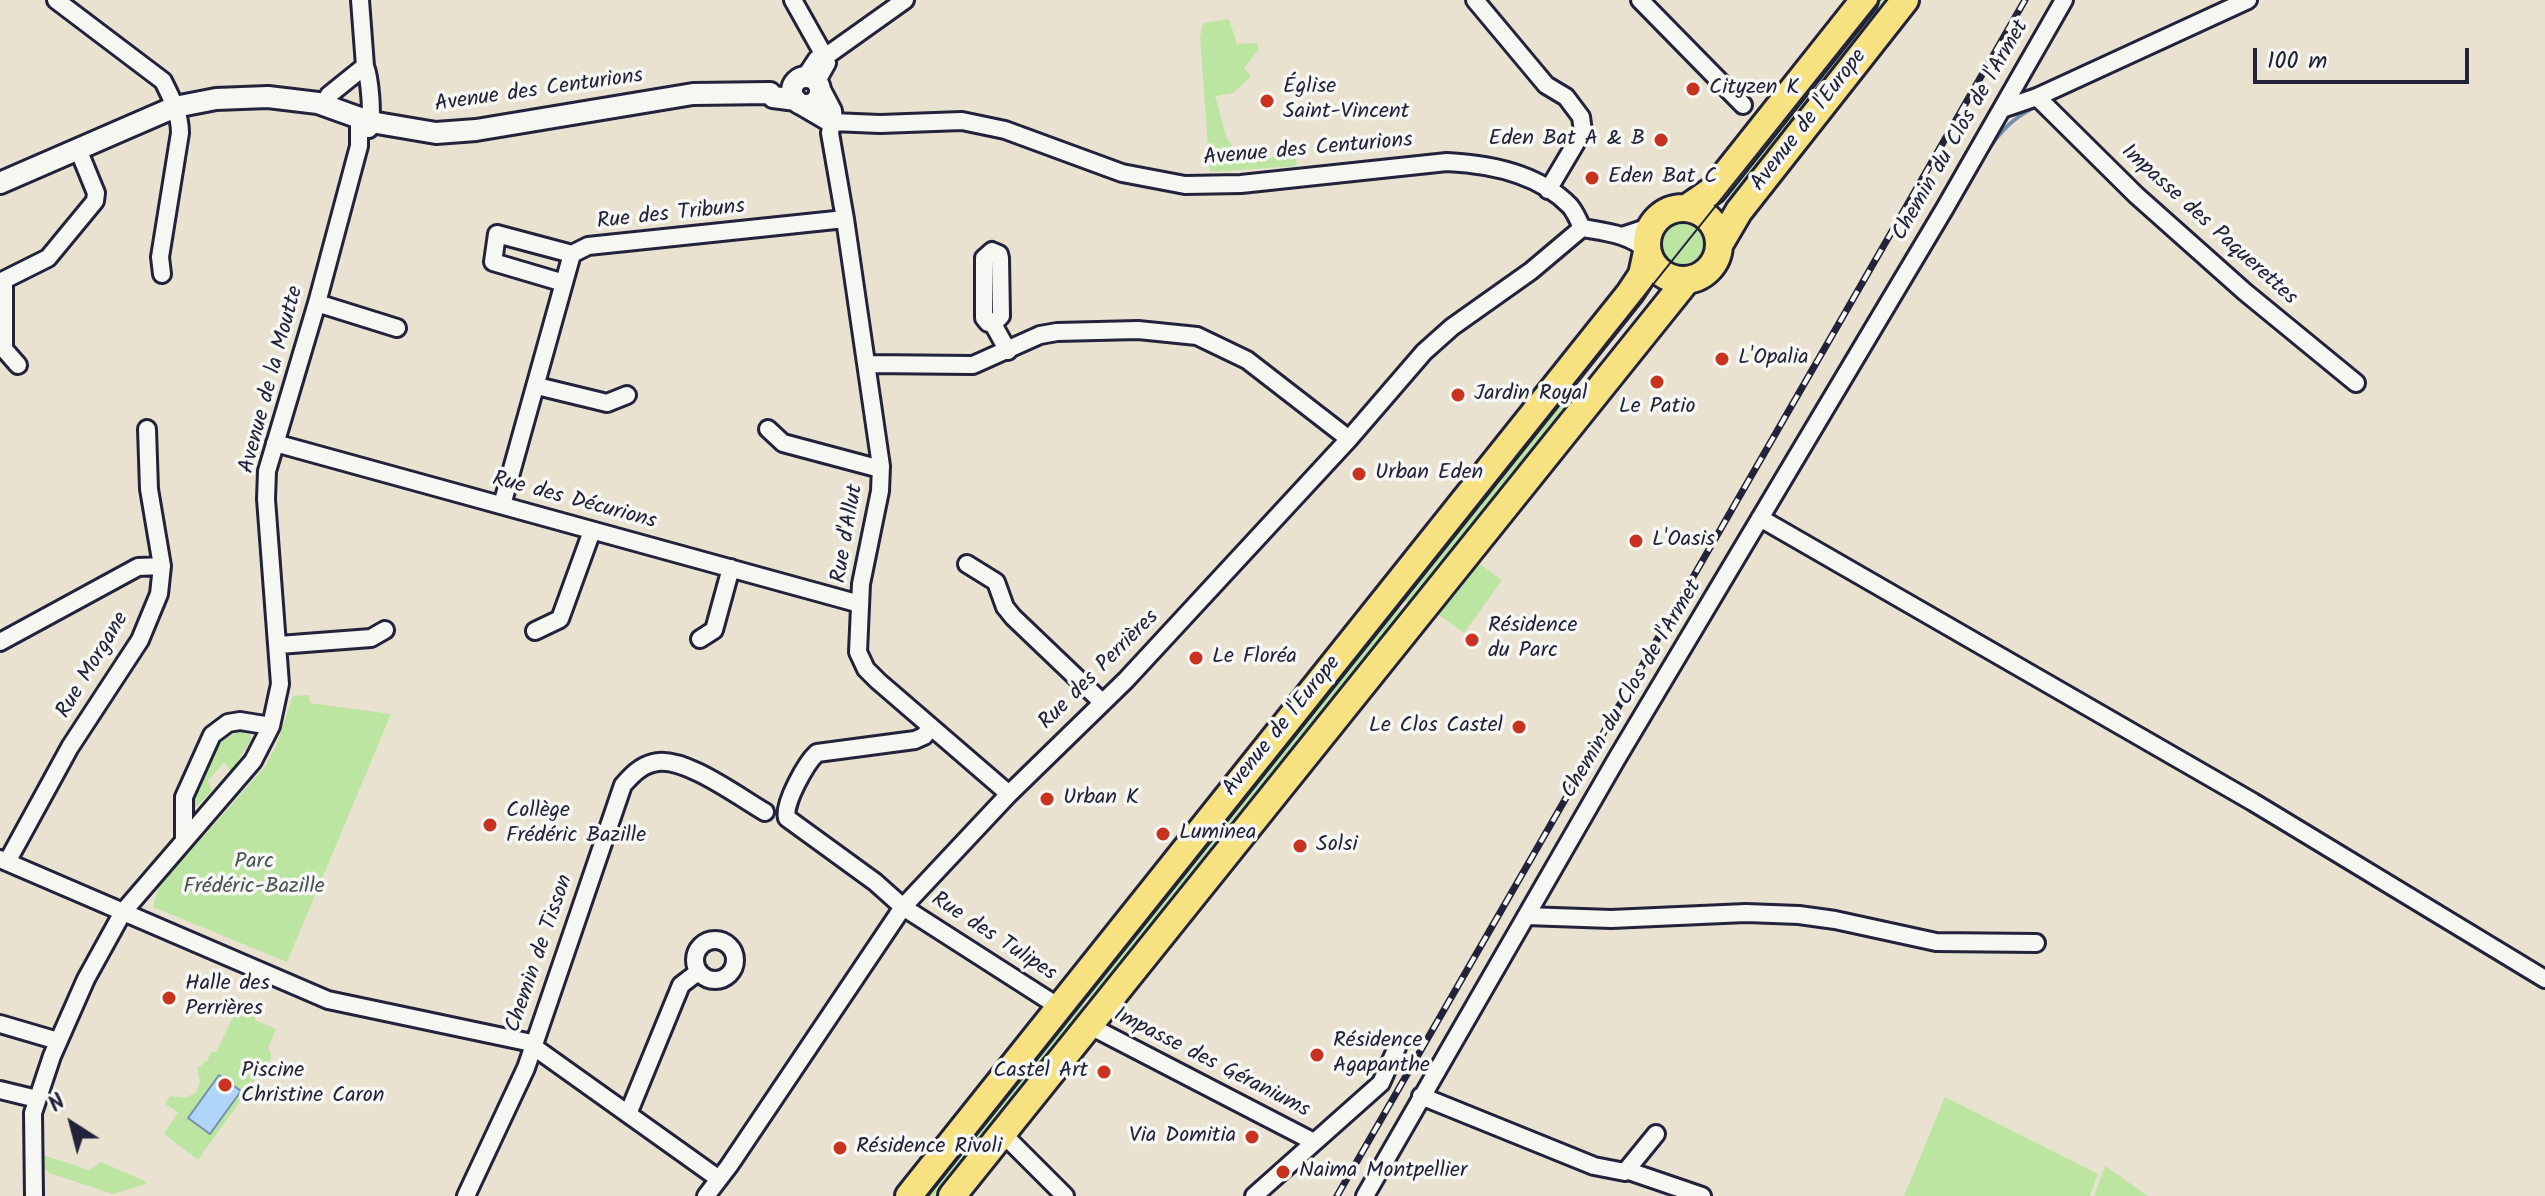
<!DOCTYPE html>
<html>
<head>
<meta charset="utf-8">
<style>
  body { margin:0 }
  #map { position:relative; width:2545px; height:1196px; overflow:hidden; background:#e9e2d0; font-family:Kalam,sans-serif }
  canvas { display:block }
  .north { position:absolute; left:32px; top:1084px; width:80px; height:80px; -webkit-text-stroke:6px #f6f6f2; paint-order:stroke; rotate:324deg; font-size:22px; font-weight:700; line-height:32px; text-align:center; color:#22223b }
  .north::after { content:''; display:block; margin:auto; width:28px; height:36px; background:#22223b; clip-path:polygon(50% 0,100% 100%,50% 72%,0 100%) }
  .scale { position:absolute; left:2253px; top:48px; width:216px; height:36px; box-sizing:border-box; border:4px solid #22223b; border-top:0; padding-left:10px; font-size:24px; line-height:28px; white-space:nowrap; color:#22223b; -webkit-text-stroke:6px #f6f6f2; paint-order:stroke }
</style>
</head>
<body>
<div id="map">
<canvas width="2545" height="1196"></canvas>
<div class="north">N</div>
<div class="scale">100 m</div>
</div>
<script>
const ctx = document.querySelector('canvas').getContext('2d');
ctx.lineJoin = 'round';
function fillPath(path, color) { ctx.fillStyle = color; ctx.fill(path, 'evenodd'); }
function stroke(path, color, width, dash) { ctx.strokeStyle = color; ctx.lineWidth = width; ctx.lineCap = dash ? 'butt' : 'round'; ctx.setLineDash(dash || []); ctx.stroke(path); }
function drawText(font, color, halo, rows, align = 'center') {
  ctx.font = font + ' Kalam,sans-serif'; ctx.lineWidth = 7; ctx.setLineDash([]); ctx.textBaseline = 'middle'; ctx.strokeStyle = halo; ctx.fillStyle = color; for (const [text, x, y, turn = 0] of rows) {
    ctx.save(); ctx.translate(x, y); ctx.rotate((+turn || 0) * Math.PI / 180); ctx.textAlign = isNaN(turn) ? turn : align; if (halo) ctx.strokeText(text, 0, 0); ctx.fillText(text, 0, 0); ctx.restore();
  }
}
const green = new Path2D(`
  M1877,0H1894L1734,201L1724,193Z
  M1229,19L1237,44L1257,43L1259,49L1244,68L1251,76L1233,93L1215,96L1226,136L1241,160L1272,158L1279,146L1296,158L1297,166L1210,172L1200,37L1203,23Z
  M1661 243a23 23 0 1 1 46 0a23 23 0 1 1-46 0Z
  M1556,394L1576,409L1415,609L1397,594Z
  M1470,557L1502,580L1464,633L1432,610Z
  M1391,601L1410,617L1098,1006L1079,990Z
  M309,695L310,703L391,714L287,962L153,907L159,886L264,768L276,746L293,696Z
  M239,731H249L252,739L231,771L224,762L208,781L212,791L195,808L189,800C201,777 212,739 239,731Z
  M1077,1000L1093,1013L946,1196H915Z
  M247,1011L256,1017L255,1020L276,1029L268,1049L271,1052V1058L198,1160L164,1134L178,1112L165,1104L170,1096L184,1098L196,1093L200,1082L197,1068L207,1061L211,1052H216L235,1013L245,1015Z
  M1945,1097L2098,1174L2090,1196H1904Z
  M43,1155L89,1170L101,1162L147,1182L146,1184L113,1194L49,1173L44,1168Z
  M2105,1166L2148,1196H2094Z`);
const water = new Path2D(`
  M219,1075L241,1091L210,1134L188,1118Z`);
const stream = new Path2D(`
  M1979,164C1996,136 2009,119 2039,105`);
const minor = new Path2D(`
  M56,0L163,81C171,97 180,114 180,133L160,257L162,274
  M360,0L365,66C370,79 373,116 369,129
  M793,0L825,57
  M1475,0L1546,85L1566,97L1581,117L1583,131L1548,190
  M1640,0L1743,105
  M805,77L817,59L825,57L905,0
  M817,81L827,63L825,57
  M2037,97L2136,195L2245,292L2356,383
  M324,104L329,95L365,66
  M2002,109L2037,97L2248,0
  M1582,228C1605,232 1630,234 1647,251
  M1622,236L1643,229L1654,222
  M564,283L493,262L497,234L572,254
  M317,303L397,328
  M993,324L988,323L984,318V258L992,251L999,254L1000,258L1001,316L993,324L1008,351
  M867,364L973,365L1040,335L1057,332L1138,330L1197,336L1247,360L1349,439
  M18,365L4,349V280L48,258L95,201L96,193L78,149
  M537,386L607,403L627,395
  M768,429L783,443L873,467L881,466
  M275,443L860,604
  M502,505L572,254L588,246L845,219
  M1760,518L2253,802L2545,979
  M967,564L996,582L1005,607L1013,617L1102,702
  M535,631L560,619L592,531
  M700,639L714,630L731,568
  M0,642L138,567L162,566
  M279,645L371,638L385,630
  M931,727L924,736L915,740L817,753C806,763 783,804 787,818L875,882L903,907L1059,1007
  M1009,794L878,681L866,669L858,652L861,584L880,491L881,466L845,219L830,133L832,122L880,124L962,121L1005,130L1122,173L1185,185L1241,184L1447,162C1489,164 1539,174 1570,206C1575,212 1579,221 1582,228
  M184,840V797L212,735L228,723L240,721L271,726
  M0,859L328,1000L527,1042L719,1179
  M7,862L70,747L140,640L159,594L162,566L149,489L147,429
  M1526,916L1611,919L1746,913L1799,915L1835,920L1936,942L2036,943
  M695 960a20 20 0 1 1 40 0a20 20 0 1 1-40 0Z
  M0,1024L58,1041
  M1088,1025L1314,1142
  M0,1090L37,1099
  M1421,1096L1594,1166L1625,1172L1656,1134
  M628,1114L681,985L698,972
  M1002,1133L1065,1196
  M1626,1170L1702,1196
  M34,1196L33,1113L52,1056L86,979L123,912L253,761L271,726L280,684L266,499L267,471L317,303L359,146V117
  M466,1196L526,1068L623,785C631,776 640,766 653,763C682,754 739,797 765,812
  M706,1196L729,1166L903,907L1009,794L1126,680L1349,439L1424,352L1452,327L1531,271L1582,228
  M1254,1196L1381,1083L1398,1045
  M1365,1196L1616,760L1945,208L2064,0`);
const tertiary = new Path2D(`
  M792 91a14 14 0 1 1 28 0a14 14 0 1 1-28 0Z
  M803,105L832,122L831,111L821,92
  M0,183L175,107L216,99L268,97L318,103L371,122L436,133L476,130L693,94L770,93L773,97L796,100`);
const primary = new Path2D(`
  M1647 244a36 36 0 1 1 72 0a36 36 0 1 1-72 0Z
  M1687,208L1713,190L1864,0
  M1719,245L1739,211L1905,0
  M909,1196L1630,293L1642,275L1647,252
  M952,1196L1686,281`);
const tram = new Path2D(`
  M926,1196L1880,0`);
const rail = new Path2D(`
  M1337,1196L2025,0`);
const markers = [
  [1693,89,8,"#c8321e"],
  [1267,101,8,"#c8321e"],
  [1661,140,8,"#c8321e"],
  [1592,178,8,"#c8321e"],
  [1722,359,8,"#c8321e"],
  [1657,382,8,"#c8321e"],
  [1458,395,8,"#c8321e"],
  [1359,474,8,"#c8321e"],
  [1636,541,8,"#c8321e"],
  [1472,640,8,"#c8321e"],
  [1196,658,8,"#c8321e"],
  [1519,727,8,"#c8321e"],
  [1047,799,8,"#c8321e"],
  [490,825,8,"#c8321e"],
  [1163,834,8,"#c8321e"],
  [1300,846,8,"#c8321e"],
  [169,998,8,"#c8321e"],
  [1317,1055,8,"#c8321e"],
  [1104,1072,8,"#c8321e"],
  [225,1085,8,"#c8321e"],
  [1252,1137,8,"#c8321e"],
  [840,1148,8,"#c8321e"],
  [1283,1172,8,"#c8321e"]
];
const poiNames = [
  ["Église",1283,88],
  ["Saint-Vincent",1283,113],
  ["Cityzen K",1709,89],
  ["Eden Bat A & B",1645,140,"right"],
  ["Eden Bat C",1608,178],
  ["L'Opalia",1738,359],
  ["Jardin Royal",1474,395],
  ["Le Patio",1657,408,"center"],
  ["Urban Eden",1375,474],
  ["L'Oasis",1652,541],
  ["Résidence",1488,627],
  ["du Parc",1488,652],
  ["Le Floréa",1212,658],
  ["Le Clos Castel",1503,727,"right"],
  ["Urban K",1063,799],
  ["Collège",506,812],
  ["Frédéric Bazille",506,837],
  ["Luminea",1179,834],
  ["Solsi",1316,846],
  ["Halle des",185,985],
  ["Perrières",185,1010],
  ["Résidence",1333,1042],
  ["Agapanthe",1333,1067],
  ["Piscine",241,1072],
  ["Christine Caron",241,1097],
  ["Castel Art",1088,1072,"right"],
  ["Via Domitia",1236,1137,"right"],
  ["Résidence Rivoli",856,1148],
  ["Naima Montpellier",1299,1172]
];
const streetNames = [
  ["Avenue des Centurions",539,92,-8],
  ["Avenue de l'Europe",1810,121,-52],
  ["Chemin du Clos de l'Armet",1962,131,-60],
  ["Avenue des Centurions",1308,151,-5],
  ["Rue des Tribuns",671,216,-6],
  ["Impasse des Paquerettes",2208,226,42],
  ["Avenue de la Moutte",273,380,-75],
  ["Rue des Décurions",574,502,15],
  ["Rue d'Allut",849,534,-80],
  ["Rue Morgane",94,666,-59],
  ["Rue des Perrières",1100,671,-45],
  ["Chemin du Clos de l'Armet",1633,690,-59],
  ["Avenue de l'Europe",1283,727,-51],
  ["Rue des Tulipes",993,938,33],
  ["Chemin de Tisson",541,954,-71],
  ["Impasse des Géraniums",1211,1064,27]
];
const parkNames = [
  ["Parc",254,863],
  ["Frédéric-Bazille",254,888]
];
fillPath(green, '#bce5a2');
fillPath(water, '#afd6f9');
stroke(water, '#778ead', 2);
stroke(stream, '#778ead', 4);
stroke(minor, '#22223b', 22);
stroke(tertiary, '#22223b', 26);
stroke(primary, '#22223b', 32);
stroke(minor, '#f6f6f2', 16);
stroke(tertiary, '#f6f6f2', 20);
stroke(primary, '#f7e281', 26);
stroke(tram, '#22223b', 2);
stroke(rail, '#22223b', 7);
stroke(rail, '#f6f6f2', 4, [12]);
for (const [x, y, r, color] of markers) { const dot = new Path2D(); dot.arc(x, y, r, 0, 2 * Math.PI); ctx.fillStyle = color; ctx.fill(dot); stroke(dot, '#f6f6f2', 3); }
drawText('22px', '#22223b', '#f6f6f2', poiNames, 'left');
drawText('22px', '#22223b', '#f6f6f2', streetNames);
drawText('22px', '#485355', '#f6f6f2', parkNames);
</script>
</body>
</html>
